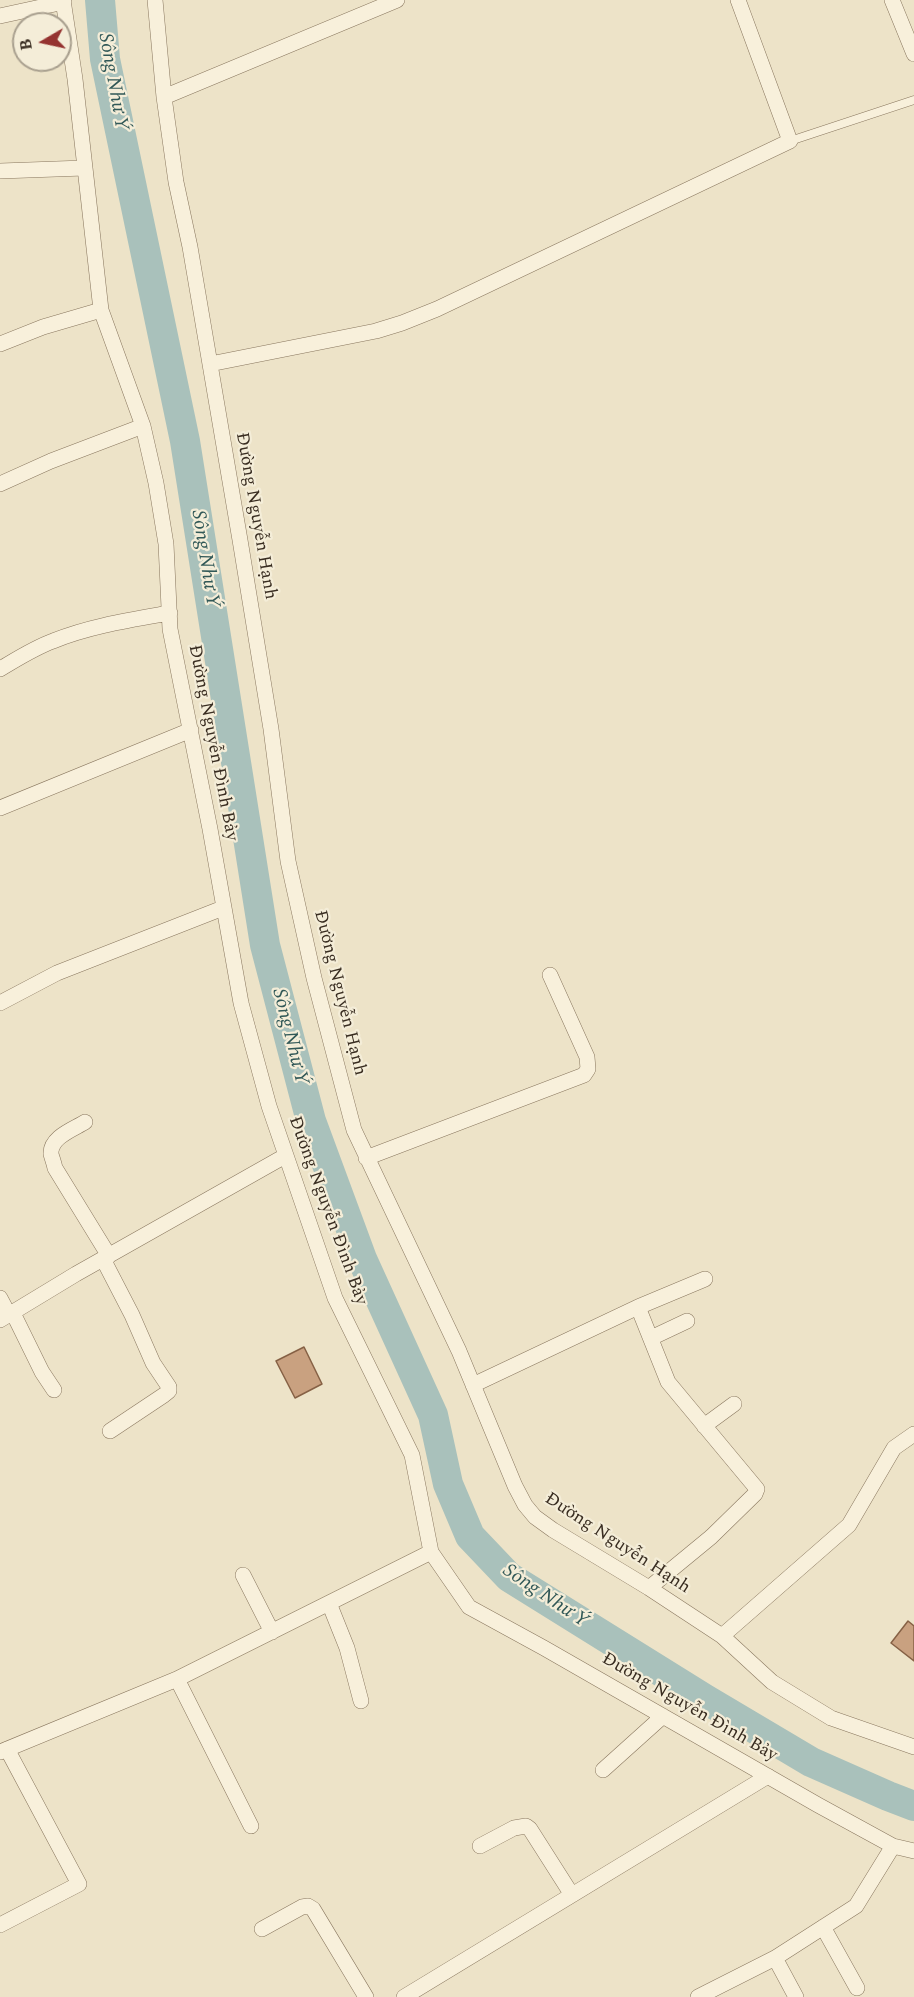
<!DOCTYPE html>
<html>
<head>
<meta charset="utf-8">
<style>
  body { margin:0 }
  #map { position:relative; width:914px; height:1997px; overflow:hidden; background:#ede3c8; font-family:Spectral,serif }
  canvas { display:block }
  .north { position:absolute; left:12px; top:12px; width:60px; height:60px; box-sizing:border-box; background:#f4edd8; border:2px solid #a9a08f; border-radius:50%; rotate:261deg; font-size:16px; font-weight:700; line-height:24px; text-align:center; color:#392d21 }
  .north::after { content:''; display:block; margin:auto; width:21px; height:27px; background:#953330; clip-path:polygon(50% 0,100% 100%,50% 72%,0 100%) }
</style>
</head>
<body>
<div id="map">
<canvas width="914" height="1997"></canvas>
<div class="north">B</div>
</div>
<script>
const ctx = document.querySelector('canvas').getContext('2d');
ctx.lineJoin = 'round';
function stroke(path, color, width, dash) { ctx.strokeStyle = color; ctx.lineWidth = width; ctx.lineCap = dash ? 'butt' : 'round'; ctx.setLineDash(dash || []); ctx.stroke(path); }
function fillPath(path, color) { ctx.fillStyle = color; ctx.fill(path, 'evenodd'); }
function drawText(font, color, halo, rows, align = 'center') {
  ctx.font = font + ' Spectral,serif'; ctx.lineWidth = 4.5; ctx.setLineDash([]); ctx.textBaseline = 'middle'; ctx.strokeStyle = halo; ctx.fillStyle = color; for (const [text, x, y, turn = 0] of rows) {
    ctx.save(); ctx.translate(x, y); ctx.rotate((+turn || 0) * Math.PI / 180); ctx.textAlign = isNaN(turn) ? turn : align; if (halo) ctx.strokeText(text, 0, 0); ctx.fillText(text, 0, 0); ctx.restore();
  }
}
const river = new Path2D(`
  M100,0L105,59L185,441L265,945L311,1121L362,1259L433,1415L448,1484L470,1536L509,1577L705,1699L811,1762L888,1796L914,1806`);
const building = new Path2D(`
  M304,1347L322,1384L295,1398L276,1361Z
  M908,1621L914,1626V1661L891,1643Z`);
const service = new Path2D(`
  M790,141L914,100`);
const minor = new Path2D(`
  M63,0L75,79L101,310L143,426L156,483L166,544L170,629L210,829L241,1003L269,1106L335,1298L412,1455L431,1552L469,1607L544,1648L818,1805L893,1846L914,1851
  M155,0L164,97L176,182L190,247L240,540L271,729L288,861L314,978L354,1130L459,1351L515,1486L525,1505L535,1517L553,1530L649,1588L722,1636L772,1682L831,1718L914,1747
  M892,0L914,54
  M0,16L64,2
  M164,97L397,0
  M0,171L84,168
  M0,344L43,327L101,310
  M210,364L376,331L402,323L437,309L790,141L738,0
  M0,484L51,461L143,426
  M0,669C17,659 34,648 53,641C90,626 130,620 170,613
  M0,808L191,730
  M0,1003L57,973L223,908
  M85,1122C74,1129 50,1137 51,1154C52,1158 54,1163 55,1168L109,1256
  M366,1158L584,1075L588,1069L587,1057L550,975
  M103,1259L132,1315L153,1363L169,1387V1391L164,1395L110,1431
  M0,1298L9,1315
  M638,1307L705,1279
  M13,1313L42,1372L54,1390
  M0,1320L76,1274L285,1156
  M651,1338L687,1321
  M473,1385L638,1307L668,1382L757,1489L755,1494L711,1537L649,1588
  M704,1426L734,1404
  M243,1575L272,1632
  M329,1603L347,1648L361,1701
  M722,1636L849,1525L894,1448L914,1434
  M177,1679L251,1826
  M0,1752L177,1679L431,1552
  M603,1770L663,1716
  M480,1846L514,1828L526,1826L530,1829L572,1895
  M0,1925L79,1884L7,1749
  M823,1927L857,1988
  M262,1929L302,1907L308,1906L313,1909L366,1997
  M775,1958L796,1997
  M404,1997L768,1776
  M698,1997L775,1958L856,1906L893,1846`);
const streetNames = [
  ["Đường Nguyễn Hạnh",255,516,80],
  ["Đường Nguyễn Đình Bảy",212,743,79],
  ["Đường Nguyễn Hạnh",339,993,76],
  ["Đường Nguyễn Đình Bảy",327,1211,70],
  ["Đường Nguyễn Hạnh",617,1544,33],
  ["Đường Nguyễn Đình Bảy",689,1708,30]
];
const waterNames = [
  ["Sông Như Ý",112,82,80],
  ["Sông Như Ý",204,559,81],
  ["Sông Như Ý",289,1037,76],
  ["Sông Như Ý",545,1597,34]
];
stroke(river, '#a9c1bb', 30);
fillPath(building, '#c9a180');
stroke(building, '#866145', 1.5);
stroke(service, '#88765e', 9);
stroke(minor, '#88765e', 16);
stroke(service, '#f8f0db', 8);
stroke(minor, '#f8f0db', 15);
drawText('18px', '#392d21', '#f4edd8', streetNames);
drawText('italic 20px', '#315857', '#f4edd8', waterNames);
</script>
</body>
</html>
